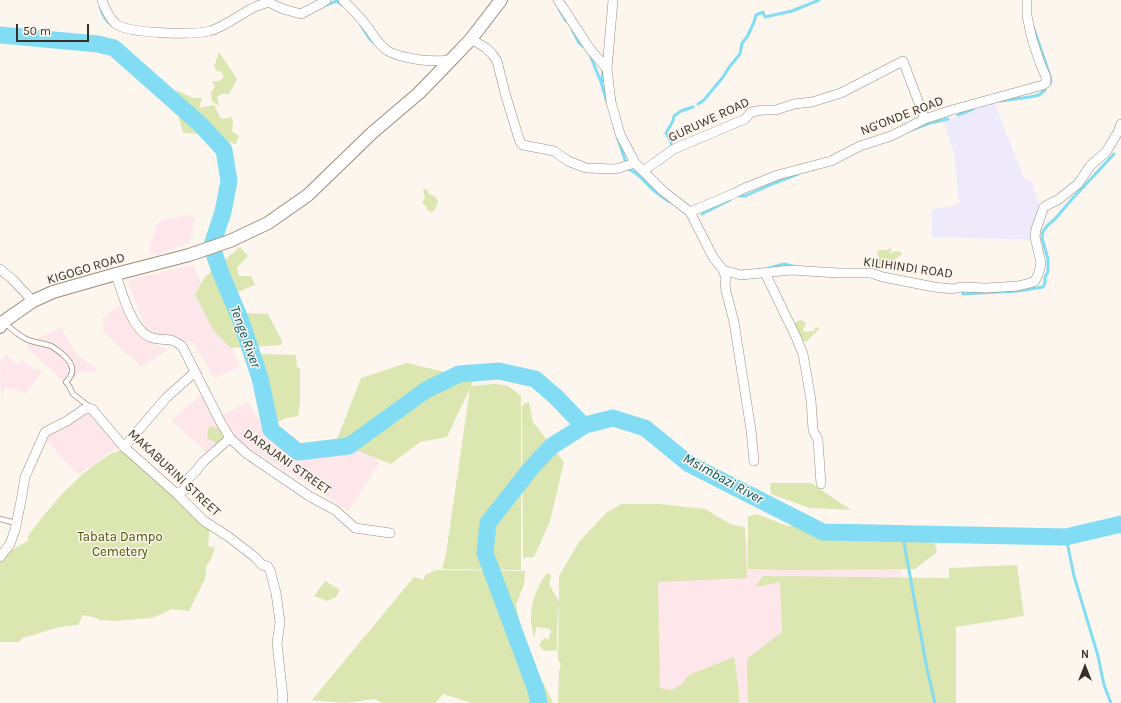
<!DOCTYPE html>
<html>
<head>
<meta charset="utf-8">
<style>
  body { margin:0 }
  #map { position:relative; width:1121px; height:703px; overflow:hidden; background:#fcf6ee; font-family:Karla,sans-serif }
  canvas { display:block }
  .north { position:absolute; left:1065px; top:647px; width:40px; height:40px; -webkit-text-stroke:3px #fcf6ee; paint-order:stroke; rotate:0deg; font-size:11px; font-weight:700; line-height:16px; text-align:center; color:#363029 }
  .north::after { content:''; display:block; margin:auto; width:14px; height:18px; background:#363029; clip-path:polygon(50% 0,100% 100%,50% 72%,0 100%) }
  .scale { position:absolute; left:16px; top:24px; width:73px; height:18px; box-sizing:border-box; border:2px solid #363029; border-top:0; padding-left:5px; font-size:12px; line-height:14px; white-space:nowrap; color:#363029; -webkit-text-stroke:3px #fcf6ee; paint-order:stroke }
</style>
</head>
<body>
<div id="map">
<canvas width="1121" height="703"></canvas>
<div class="north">N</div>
<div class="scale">50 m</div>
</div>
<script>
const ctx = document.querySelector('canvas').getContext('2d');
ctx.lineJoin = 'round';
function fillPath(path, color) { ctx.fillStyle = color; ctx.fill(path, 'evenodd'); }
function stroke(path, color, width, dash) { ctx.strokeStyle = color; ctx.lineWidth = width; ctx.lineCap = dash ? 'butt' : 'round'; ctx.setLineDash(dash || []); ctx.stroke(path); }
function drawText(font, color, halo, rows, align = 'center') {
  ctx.font = font + ' Karla,sans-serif'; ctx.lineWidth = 3; ctx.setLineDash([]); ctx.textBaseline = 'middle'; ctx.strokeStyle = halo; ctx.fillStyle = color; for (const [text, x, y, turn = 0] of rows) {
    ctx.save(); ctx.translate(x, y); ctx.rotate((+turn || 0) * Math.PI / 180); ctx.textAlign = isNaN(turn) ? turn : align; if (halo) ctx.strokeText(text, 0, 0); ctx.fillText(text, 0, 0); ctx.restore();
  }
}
const industrial = new Path2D(`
  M191,215L195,220L189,243L156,255L150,252V247L156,227L161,220Z
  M193,265L223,329L240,367L214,378L194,343L160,336L147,332L127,280Z
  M118,305L141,335L156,345L168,350L141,367L131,356L126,354L102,330L104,325L102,319Z
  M61,327L75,351L80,357L97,369L91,373L87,371L80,372L66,384L26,346L31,342Z
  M6,355L16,364H18L22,360L34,370L37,368L42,373L26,393L5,387L1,402L0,361Z
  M202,394L227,438L209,454L171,421Z
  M248,401L267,434L296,457L366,445L379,463L348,511L314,488L245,445L231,435L220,416Z
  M86,409L119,447L107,454L92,468H86L79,475L71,468L44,438Z
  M694,529L761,545L898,561L930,703H589L594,561Z`);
const education = new Path2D(`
  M994,102L1025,180H1031L1043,215L1038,240L932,237V210L959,204L954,153L944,122Z`);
const green = new Path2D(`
  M219,52L237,79L229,94H221L217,97L219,106L212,101L211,92L215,88L212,81H219L224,77L221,71L218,72L214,67Z
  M174,91H178L193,98H202L199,108L214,105L221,119L232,117L233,121L232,131L239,136L236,144L224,141L221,144C210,143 206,142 200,134L183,133L177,110L169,101Z
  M423,189H427L429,194C434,195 436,197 438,202L434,211L431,212L427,210V207L422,203L425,198Z
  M240,247L248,256L237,267L239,276H251L255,285L235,293L245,313L268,314L282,341L281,345L231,348L213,330L195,294L205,277Z
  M891,248L892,250L889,254L895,251L901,252L902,254L894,260H890L888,266L883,269L879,265L877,259L879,257L877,254L878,250H887Z
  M801,320L806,323L803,330L804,332L814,331L815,328L819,327V329L806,342L799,339L794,324L797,321Z
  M255,354L296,355L297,367L300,369V403L298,416L287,418L277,422L264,419L257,399L253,375Z
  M407,363L474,379L471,386L495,384L508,386L521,396V570L442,569L446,554L470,388L447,437L420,442L391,464L336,442L361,378Z
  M529,402L533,422L564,462L550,521L534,557L523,558L522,406L524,404Z
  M209,426L218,428L224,433L221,443H216L207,438Z
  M128,448L210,525L208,546L215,548L210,561L206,566V574L205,579L189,611L171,609L164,613L151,618L115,621L100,620L97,618L83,615L78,625L59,627L37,634L22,638L19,642H0V558L6,553L28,541V536L44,515L63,493L84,473L110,454Z
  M770,483H811L851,510L810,508L771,494Z
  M621,504H659L705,509L732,525L745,527L747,578L658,582L660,688L672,690L681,685L689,675L734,657L739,692V703H558L559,671L561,664L558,660L559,604L557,628V650L544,651L539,645L544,638L551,640L549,639L551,630L546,628L538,627L537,626L534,638C533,633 532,627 531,622C530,606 537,585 547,573L551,575L549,584L559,602V576L579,542L606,513Z
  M756,514L788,526L842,528L885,535L933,537L937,552L915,569L790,570L748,569V517Z
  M1017,565L1024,616L956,627V703H748L747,659L782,632L780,582L755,587L763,576L949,578V568Z
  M436,570L525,571L524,585L516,604L521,629L524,668L522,670L523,675L534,691L533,703H472L443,694L435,703H382L375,699L345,703L312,700L414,577L424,580L425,575Z
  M325,581L340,590L336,597L327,601L314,596Z
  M543,682L553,703H537Z`);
const stream = new Path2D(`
  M326,5L337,1L342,5
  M100,6C102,14 105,21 112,25
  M559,9L566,21
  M361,25L369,38L373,42
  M572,29L579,43L584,47
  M1034,29L1050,76L1051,81L1050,84
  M590,55L601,82L607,102
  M602,82L603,69
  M1000,101L1030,97L1039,95L1045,90
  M698,104L704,100L723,77L730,66L740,54L742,43L747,37L754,22L756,15L763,12L765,17L792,11L819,0
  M958,115L973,109
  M911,130L930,123L948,119
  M617,136L625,160
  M672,148L671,142L666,133L673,121L674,116L681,111L693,107
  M628,169C638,172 645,182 652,189C658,194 664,198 670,202
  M740,196H745L772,184L798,174
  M702,214L730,200
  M769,268L784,264L793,266
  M961,289L963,294L1018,291L1043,287L1045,283V277L1048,272V259L1042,238L1043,231L1049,224L1055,219L1073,198L1114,154
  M901,533L902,532L927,669L935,703
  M1066,537L1074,576L1098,656L1104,685L1111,703`);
const river = new Path2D(`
  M0,35L98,44L114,48L201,125L224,150L229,181L223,212L213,242L214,253L220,271L241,321L260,378L271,430L298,452L349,446L426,390L459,374L499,371L535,379L556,397L579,421L585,425
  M539,703L536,690L485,553L488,523L532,467L552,446L585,425L613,418L645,428L689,464L823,532L1066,537L1121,524`);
const service = new Path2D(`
  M3,322C11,328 18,335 26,339C34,343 43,343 51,346C55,348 58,351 61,353C72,362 77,371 66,382L69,386L73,394L91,408
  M0,519L12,522H17`);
const minor = new Path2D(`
  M102,0C104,7 110,19 116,24C130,34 193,35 210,31C227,26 241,13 257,6C260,5 264,4 268,2L283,9L301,14L320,4L326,0
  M343,0C351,8 359,16 366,25C373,34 378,45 388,51C398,57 410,58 421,60C431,61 442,62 452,59
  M558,0L590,49L607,69
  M613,0L607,69L611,102L620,134L635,163L663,191L690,212
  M471,39L486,48L492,54L497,61L505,93L519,139L521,143L523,145L554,151L568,161L586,168L616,169L635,163
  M643,171L674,149L745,119L751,112L763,110H776L794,104L812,102L841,93L903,61L925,119
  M690,212L713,257L723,270L741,275L791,270L838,273H871L883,277L934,287L953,289L960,287L987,288L1018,286L1030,283L1035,281L1039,272L1041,263L1035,237L1036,229L1044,207L1059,199L1078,184L1090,166L1106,152L1118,132L1121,124
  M690,212L735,193L745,188L778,175L831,161L860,146L891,136L925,119L952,110L1043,85L1046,83V77L1040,63L1032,39L1027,16V0
  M0,269L12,279L33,301
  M723,270L726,278L725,284L726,291L734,322L751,430L754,461
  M765,273L796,337L803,354L811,400L813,430L818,440L821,484
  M116,274C121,291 132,330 150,337C156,340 164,339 171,340C175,341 179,344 182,346L221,423L230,438L246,453L309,496L335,510L355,528L390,533
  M124,447L166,398L195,372
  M177,494L186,489L188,487L184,483L196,471L203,462L230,438
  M0,557L10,544L15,530L21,501L25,477L45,432L67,421L86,408L92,409L124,447L177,494L204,521L229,537L256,558L262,565L267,566L270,570L276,593L280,622L277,643L283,698L282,703`);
const tertiary = new Path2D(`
  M0,327L3,322L33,301L53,292L116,274L189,255L230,241L268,223L308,195L372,133L419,93L452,59L471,39L501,0`);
const streetNames = [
  ["NG'ONDE ROAD",902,116,-21],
  ["GURUWE ROAD",709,120,-25],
  ["KILIHINDI ROAD",908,268,8],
  ["KIGOGO ROAD",86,269,-17],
  ["DARAJANI STREET",287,462,35],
  ["MAKABURINI STREET",174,473,43]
];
const parkNames = [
  ["Tabata Dampo",120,537],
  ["Cemetery",120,552]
];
const waterNames = [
  ["Tenge River",245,337,70],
  ["Msimbazi River",723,479,29]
];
fillPath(industrial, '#fde7ea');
fillPath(education, '#eeeafc');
fillPath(green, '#dbe6b0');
stroke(stream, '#82ddf4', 3);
stroke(river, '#82ddf4', 17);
stroke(service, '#9b8c7b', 6);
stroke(minor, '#9b8c7b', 10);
stroke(tertiary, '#9b8c7b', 14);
stroke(service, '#fff', 4.5);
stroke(minor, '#fff', 9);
stroke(tertiary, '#fff', 12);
drawText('13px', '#363029', '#fcf6ee', streetNames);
drawText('13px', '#4a5400', '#fcf6ee', parkNames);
drawText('italic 14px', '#005565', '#fcf6ee', waterNames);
</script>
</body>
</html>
